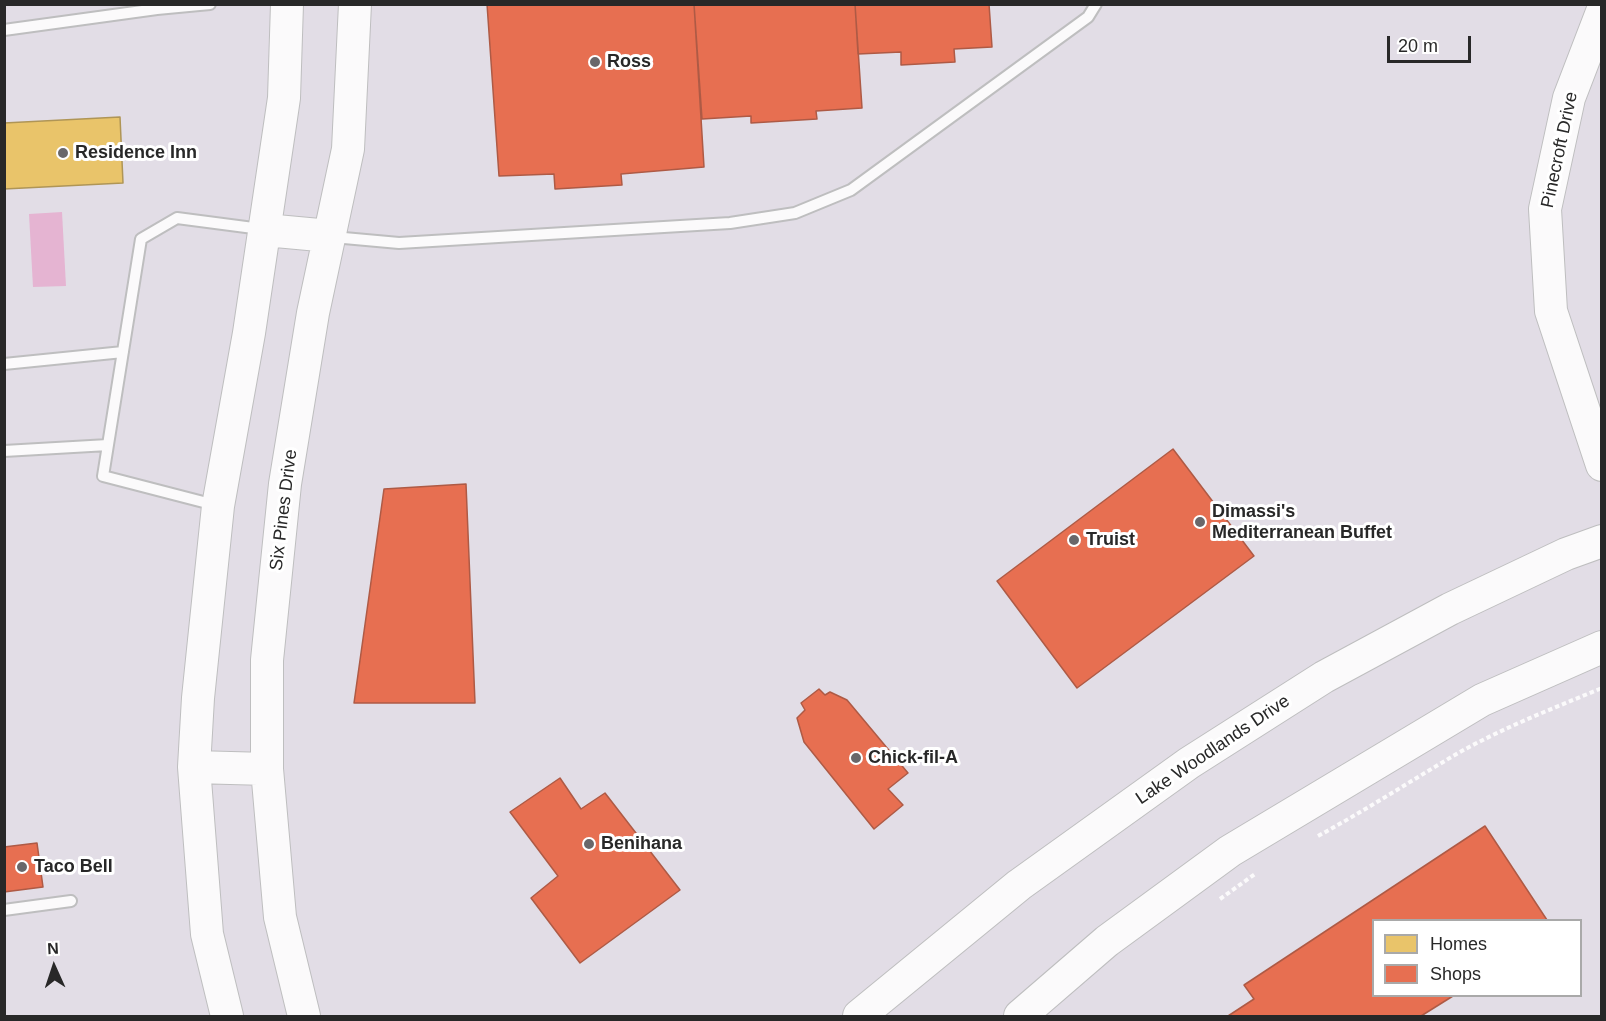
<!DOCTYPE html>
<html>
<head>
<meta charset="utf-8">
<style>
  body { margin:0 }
  #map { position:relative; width:1606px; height:1021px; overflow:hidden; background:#e2dde6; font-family:Arial,sans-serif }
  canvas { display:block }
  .frame { position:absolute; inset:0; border:6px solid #282828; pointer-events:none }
  .legend { position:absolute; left:1372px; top:919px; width:210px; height:78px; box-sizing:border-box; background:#fff; border:2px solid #a9a9a9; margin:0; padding:8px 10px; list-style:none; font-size:18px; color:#282828 }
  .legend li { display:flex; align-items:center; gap:12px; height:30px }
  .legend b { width:30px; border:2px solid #a9a9a9 }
  .north { position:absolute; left:24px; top:937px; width:60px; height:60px; -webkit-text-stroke:4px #fff; paint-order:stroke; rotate:357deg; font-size:16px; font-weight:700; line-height:24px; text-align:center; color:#282828 }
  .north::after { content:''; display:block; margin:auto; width:21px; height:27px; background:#282828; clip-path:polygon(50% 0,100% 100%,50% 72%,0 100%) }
  .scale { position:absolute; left:1387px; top:36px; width:84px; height:27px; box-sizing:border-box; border:3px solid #282828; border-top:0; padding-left:8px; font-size:18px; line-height:21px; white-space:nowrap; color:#282828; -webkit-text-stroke:4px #fff; paint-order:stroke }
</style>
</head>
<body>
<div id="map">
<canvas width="1606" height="1021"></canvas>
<div class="frame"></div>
<ul class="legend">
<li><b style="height:16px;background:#e9c46a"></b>Homes</li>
<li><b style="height:16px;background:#e76f51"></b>Shops</li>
</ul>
<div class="north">N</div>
<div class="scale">20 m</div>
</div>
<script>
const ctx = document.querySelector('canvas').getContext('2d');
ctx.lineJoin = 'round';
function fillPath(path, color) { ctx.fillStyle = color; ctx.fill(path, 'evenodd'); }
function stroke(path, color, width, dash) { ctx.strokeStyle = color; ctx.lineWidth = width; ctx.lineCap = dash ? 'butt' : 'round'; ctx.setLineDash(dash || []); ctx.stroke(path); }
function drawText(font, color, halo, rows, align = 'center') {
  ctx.font = font + ' Arial,sans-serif'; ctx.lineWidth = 6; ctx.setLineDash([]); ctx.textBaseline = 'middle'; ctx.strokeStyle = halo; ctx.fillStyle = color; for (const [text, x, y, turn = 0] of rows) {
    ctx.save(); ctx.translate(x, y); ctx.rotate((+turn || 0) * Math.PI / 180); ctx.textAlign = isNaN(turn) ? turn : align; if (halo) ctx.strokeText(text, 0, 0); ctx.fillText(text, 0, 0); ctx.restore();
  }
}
const pitch = new Path2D(`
  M62,212L66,286L33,287L29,214Z`);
const homes = new Path2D(`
  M120,117L123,183L4,189V123Z`);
const shops = new Path2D(`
  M487,4H694L704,167L621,174L622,185L555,189L554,174L499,176Z
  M694,4H855L862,108L816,111L817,119L751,123V116L702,119Z
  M855,4H989L992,47L954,49L955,62L901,65V52L858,54Z
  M1173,449L1254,556L1077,688L997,581Z
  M466,484L475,703H354L384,489Z
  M819,689L825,695L830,692L847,700L908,773L888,789L903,805L874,829L804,742L797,718L805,710L801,703Z
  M560,778L581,809L605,793L680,890L580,963L531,898L558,876L510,812Z
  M1485,826L1547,920H1374V996H1453L1421,1016H1228L1254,999L1244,985Z
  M37,843L43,887L4,892V847Z`);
const path = new Path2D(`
  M1318,836C1366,810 1412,780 1460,752C1505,727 1554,708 1602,688
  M1220,899L1255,874`);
const lane = new Path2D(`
  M4,30L157,9L210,4
  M333,237L399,243L730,223L795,213L851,190L1088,17L1096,4
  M4,364L123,352
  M4,451L108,445
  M215,505L103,476L141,239L177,218L261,229
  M4,910L71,901`);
const secondary = new Path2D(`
  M1602,12L1569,98L1545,209L1551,311L1602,465
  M265,230L330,236
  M194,767L267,769
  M227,1016L207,934L194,767L198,698L218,506L249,333L284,98L287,4
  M304,1016L280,917L267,769V660L285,484L313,313L348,149L355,4
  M859,1016L1019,885L1189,763L1324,677L1450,609L1566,554L1602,541
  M1020,1016L1107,941L1230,851L1482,700L1602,647`);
const markers = [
  [595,62,6,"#69676a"],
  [63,153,6,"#69676a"],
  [1200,522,6,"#69676a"],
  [1074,540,6,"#69676a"],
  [856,758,6,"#69676a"],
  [589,844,6,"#69676a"],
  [22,867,6,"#69676a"]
];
const poiNames = [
  ["Ross",607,62],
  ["Residence Inn",75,153],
  ["Dimassi's",1212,512],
  ["Mediterranean Buffet",1212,533],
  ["Truist",1086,540],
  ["Chick-fil-A",868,758],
  ["Benihana",601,844],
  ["Taco Bell",34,867]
];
const streetNames = [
  ["Pinecroft Drive",1560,150,-78],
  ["Six Pines Drive",284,510,-83],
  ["Lake Woodlands Drive",1213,750,-34]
];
fillPath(pitch, '#e5b4d2');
fillPath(homes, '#e9c46a');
stroke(homes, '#af9556', 1.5);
fillPath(shops, '#e76f51');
stroke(shops, '#ae5a45', 1.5);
stroke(lane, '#bebebf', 14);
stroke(secondary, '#bebebf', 34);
stroke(path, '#fbfafb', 4, [4.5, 3]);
stroke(lane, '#fbfafb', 10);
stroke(secondary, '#fbfafb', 32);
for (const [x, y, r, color] of markers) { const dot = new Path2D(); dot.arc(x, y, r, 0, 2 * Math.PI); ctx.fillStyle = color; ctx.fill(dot); stroke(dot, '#fff', 2); }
drawText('bold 18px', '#282828', '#fff', poiNames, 'left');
drawText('18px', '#282828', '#fff', streetNames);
</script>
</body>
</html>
